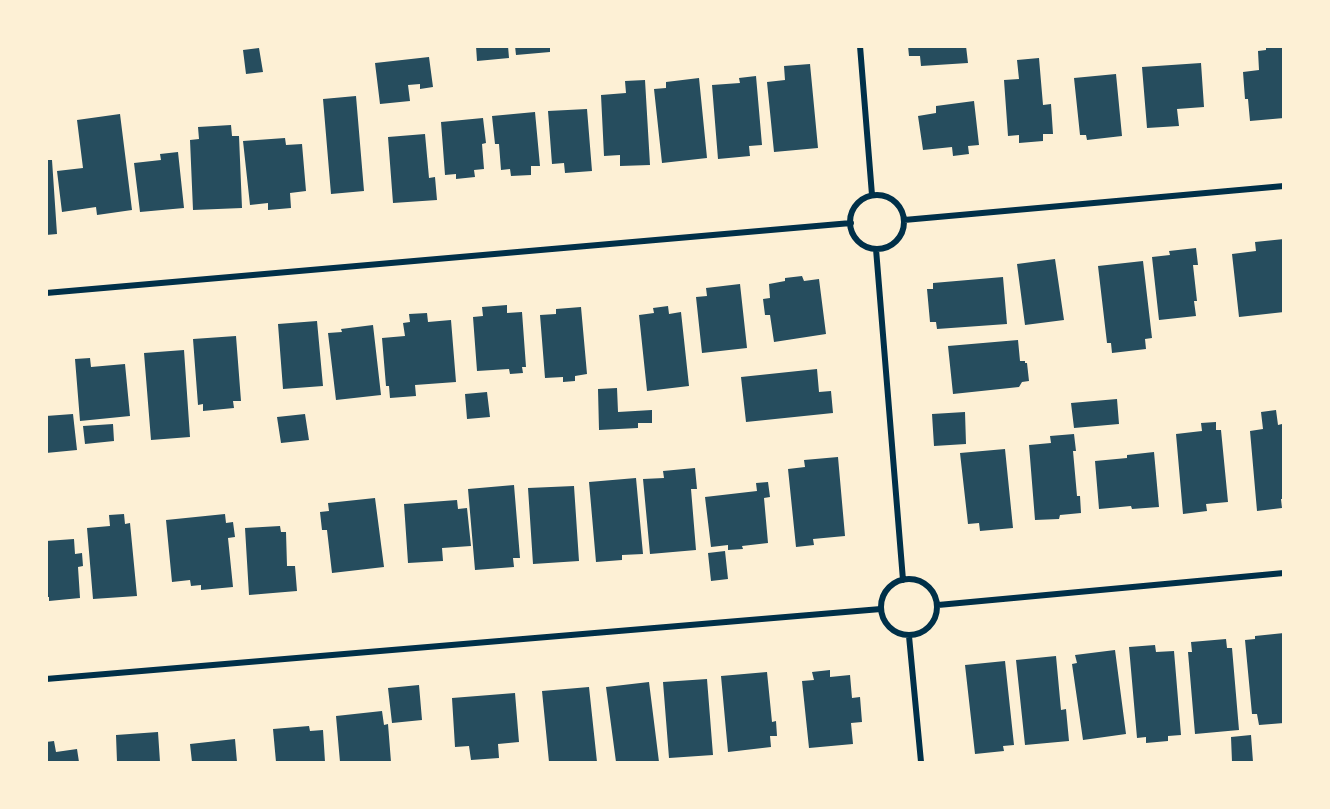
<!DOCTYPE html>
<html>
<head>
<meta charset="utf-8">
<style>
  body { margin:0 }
  #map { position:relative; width:1330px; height:809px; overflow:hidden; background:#fdf0d5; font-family:Poppins,sans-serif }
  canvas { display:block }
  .frame { position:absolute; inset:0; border:48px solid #fdf0d5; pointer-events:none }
</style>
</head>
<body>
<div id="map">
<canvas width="1330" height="809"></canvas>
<div class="frame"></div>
</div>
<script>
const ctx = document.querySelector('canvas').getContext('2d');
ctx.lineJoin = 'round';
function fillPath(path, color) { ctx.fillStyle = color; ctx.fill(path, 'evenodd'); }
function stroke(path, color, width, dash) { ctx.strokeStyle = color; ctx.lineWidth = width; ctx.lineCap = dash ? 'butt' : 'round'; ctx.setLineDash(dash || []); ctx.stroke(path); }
const building = new Path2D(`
  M476,46H508L509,58L477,61Z
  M515,46H550V52L516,55Z
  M908,46H966L968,63L921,66L920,56H909Z
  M1266,46H1284V118L1250,121L1248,99H1245L1243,72L1259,70L1258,51L1266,50Z
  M259,48L263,72L246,74L243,50Z
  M429,57L433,87L420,89V84L408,85L410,101L380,104L375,63Z
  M1039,58L1043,105L1051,104L1053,134H1043V141L1019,143V135L1008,136L1004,80L1019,79L1017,60Z
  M1201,63L1204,107L1177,109L1179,126L1147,128L1142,67Z
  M810,64L818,148L774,152L767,82L785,80L784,66Z
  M1116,74L1122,136L1087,140L1086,135H1080L1074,78Z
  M756,76L762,145L749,146L750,156L718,159L712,85L740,83L739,78Z
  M699,78L707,158L662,163L654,89L666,88V82Z
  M645,80L650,165L620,166V155L604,156L601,95L626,93L625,81Z
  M356,96L364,191L331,194L323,99Z
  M974,101L979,145L968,146L969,154L953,156L952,147L923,150L918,116L936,113V106Z
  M587,109L592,171L565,173L564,163L552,164L548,111Z
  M535,112L540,166H531V175L511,176L510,169L501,170L499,144H495L492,116Z
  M120,114L132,210L97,215L96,207L62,212L57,171L83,168L77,120Z
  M483,118L486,143L482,144L484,169L474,170L475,177L456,179V174L445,175L441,122Z
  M231,125L232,136H239L242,208L193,210L190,140L199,139L198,127Z
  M425,134L429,178L435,177L437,200L393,203L388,137Z
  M285,138L286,145L302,144L306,191L290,193L291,208L268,210V203L250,205L243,141Z
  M178,152L184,208L140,212L134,163L161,160L160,154Z
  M46,160H52L57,234L46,235Z
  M1284,239V312L1239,317L1232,254L1256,251L1255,242Z
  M1196,248L1198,265H1193L1197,301H1194L1196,316L1159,320L1152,257L1170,255L1169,251Z
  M1055,259L1064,320L1025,325L1017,264Z
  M1143,261L1152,338L1145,339L1146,349L1112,353L1111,343H1107L1098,266Z
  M802,276L804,281L819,279L826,334L774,342L770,315H765L763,299L770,298L769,284L785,281V278Z
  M1003,277L1007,324L937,329L936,322H930L927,289H933V283Z
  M740,284L747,348L702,353L696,297L707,296L706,288Z
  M507,305V313L522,312L526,367H522L523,373L510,374L509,369L477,371L473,317L483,316L482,307Z
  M668,306L669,314L681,312L689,386L647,391L639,315L654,313L653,308Z
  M581,307L587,374L575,376V381L563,382V377L545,378L540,315L556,314V309Z
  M427,313L428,322L451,320L456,382L415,385L416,396L390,398L389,386H386L382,338L405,336L403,323L410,322L409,314Z
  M317,321L323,386L283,389L278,324Z
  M373,325L381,395L336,400L328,333L342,332L341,329Z
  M236,336L241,401H233L234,408L203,411V404L198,405L193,339Z
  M1018,340L1020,361H1025V363H1027L1029,381L1022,382L1019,387L953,394L948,346Z
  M184,350L190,437L151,440L144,353Z
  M90,358L91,367L125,364L130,416L80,421L75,359Z
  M817,369L819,392L831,391L833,413L746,422L741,377Z
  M617,388L618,412L652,410V423H638V428L599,430L598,389Z
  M487,392L490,417L467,419L465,394Z
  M1117,399L1119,424L1074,428L1071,403Z
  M1276,410L1278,425L1282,424L1284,428V499H1281L1282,508L1257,511L1250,431L1263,429L1261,412Z
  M965,412L966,444L934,446L932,414Z
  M73,414L77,450L46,453V416Z
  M305,414L309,440L281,443L277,417Z
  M1216,422V430H1221L1228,502L1206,504L1207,511L1183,514L1176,434L1202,431L1201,423Z
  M113,424L114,441L85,444L83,426Z
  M1074,434L1076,451H1073L1077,496H1080L1081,513L1060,515L1059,519L1035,520L1029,445L1051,443L1050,436Z
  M1005,449L1013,528L980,531L979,523L968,524L960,453Z
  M1154,452L1159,507L1132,509L1131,506L1099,509L1095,461L1127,458V455Z
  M838,457L845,536L813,539L814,545L796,547L788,469L805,467L804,460Z
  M695,468L697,489H691L696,550L650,554L643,479L664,478L663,471Z
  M636,478L643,554L622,555V560L596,562L589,482Z
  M768,482L770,497L764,498L768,543L742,546L743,549L728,550V545L711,547L705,497L757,491L756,483Z
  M514,485L520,558H513L514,567L475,570L468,489Z
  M574,486L579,561L533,564L528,488Z
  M375,498L384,567L332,573L327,530H322L320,512L329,511L328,503Z
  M457,500L458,509L467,508L471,546L442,548L443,561L408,563L404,504Z
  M124,514L125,524L130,523L137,596L93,599L87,528L110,526L109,515Z
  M225,514L226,523L233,522L235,537L228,538L233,587L201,590V585L191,586L190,580L172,582L166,520Z
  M280,526L281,532H286L287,566H295L297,591L249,595L245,528Z
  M74,539L75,554L82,553L83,566L78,567L80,598L49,601V597H46V541Z
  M725,551L728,579L711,581L708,553Z
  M1284,633V723L1259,725L1257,714H1252L1245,640L1255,639V636Z
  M1226,639L1227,648H1232L1239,730L1195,734L1188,652H1192L1191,642Z
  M1155,645L1156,652L1174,651L1181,735L1168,736V741L1146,743V737L1137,738L1129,647Z
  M1115,650L1126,734L1083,740L1072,664L1077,663L1075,655Z
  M1056,656L1061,710L1066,709L1069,741L1025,745L1016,660Z
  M1005,661L1014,745L1003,746L1004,751L975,754L965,665Z
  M830,670V677L850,675L852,698L860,697L862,722L851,723L853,744L809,748L802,681L814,680L812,672Z
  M767,672L772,722L776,721L777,736H770L771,747L728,752L721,676Z
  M707,679L713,755L669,758L663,682Z
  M649,682L659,762H616L606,687Z
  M419,685L422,720L392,723L388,688Z
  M589,687L597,762H549L542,691Z
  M515,693L519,742L498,744L499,758L471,760L469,746L455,747L452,698Z
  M382,711L384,725L388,724L391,762H340L336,716Z
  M309,726L310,731L323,730L325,762H276L273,729Z
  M158,732L160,762H117L116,735Z
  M1251,735L1253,762H1232L1231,737Z
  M235,739L237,762H192L190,744Z
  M54,741L56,752L77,749L79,762H46V742Z`);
const minor = new Path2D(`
  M860,46L872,195
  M850 222a27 27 0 1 1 54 0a27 27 0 1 1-54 0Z
  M904,220L1284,186
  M876,249L903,580
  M46,293L851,223
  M881 607a28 28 0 1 1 56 0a28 28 0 1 1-56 0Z
  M938,605L1284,573
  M909,636L921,762
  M46,679L881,609`);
fillPath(building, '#264d5e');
stroke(minor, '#003049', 6);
</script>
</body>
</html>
